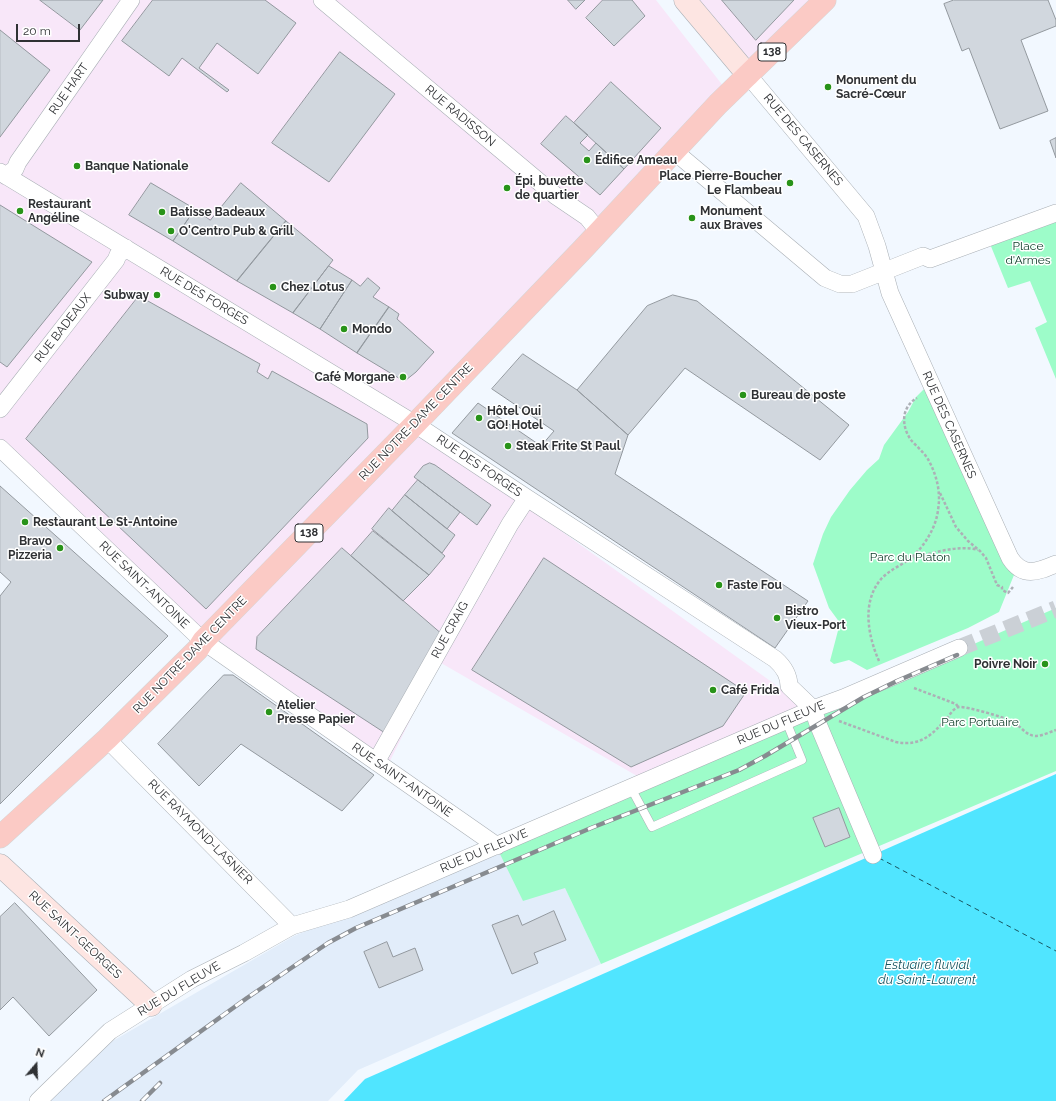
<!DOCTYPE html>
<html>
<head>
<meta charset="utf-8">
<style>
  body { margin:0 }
  #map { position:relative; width:1056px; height:1101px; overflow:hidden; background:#f2f8ff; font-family:Raleway,sans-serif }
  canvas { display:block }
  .north { position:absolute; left:16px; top:1045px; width:40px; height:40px; -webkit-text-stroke:3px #fff; paint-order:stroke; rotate:19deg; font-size:11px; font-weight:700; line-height:16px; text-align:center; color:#2f3134 }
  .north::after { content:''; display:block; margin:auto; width:14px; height:18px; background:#2f3134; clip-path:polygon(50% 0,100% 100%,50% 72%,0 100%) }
  .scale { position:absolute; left:16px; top:24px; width:64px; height:18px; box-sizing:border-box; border:2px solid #2f3134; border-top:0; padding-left:5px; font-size:12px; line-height:14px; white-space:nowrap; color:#2f3134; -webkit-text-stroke:3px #fff; paint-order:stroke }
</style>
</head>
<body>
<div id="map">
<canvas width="1056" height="1101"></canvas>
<div class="north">N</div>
<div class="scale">20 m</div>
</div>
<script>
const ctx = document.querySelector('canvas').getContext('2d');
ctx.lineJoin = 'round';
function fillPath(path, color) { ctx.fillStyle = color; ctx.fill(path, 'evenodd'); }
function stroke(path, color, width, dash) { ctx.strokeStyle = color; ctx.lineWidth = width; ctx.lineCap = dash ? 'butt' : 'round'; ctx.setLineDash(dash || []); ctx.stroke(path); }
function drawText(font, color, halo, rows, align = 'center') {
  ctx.font = font + ' Raleway,sans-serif'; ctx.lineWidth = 3; ctx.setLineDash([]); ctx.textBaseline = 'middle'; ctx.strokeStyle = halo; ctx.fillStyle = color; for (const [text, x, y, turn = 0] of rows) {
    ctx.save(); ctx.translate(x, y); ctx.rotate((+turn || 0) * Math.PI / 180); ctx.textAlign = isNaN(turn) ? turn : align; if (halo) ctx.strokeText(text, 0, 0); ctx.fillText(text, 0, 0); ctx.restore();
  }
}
const commercial = new Path2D(`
  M0,0H128L5,177L0,174Z
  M130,0H320L605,234L415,420L10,179Z
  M326,0H656L731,96L603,226Z
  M676,0H828L742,81Z
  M0,180L412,425L203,640L0,442Z
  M415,428L520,499L385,771L204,641Z
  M522,501L543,518L808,708L644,780L441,663Z`);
const built = new Path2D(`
  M499,852L565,888L601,964L358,1070L328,1101H47L111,1042L294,936Z`);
const green = new Path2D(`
  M1056,214V379L1035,328L1047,322L1030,281L1008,288L988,239Z
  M928,385L1014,575L999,612L968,628L867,670L849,660L834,664L830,661L840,623L829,608L813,564L823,534L831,517L850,490L867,470L879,459L884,445L908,412L916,397Z
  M1056,608V771L601,964L565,888L523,901L499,852Z`);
const water = new Path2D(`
  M1056,774V1101H344L365,1079Z`);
const ferry = new Path2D(`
  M879,858L1056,951`);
const building = new Path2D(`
  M40,0H103L80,30Z
  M153,0H265L296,23L258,74L217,43L199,68L229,90L227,92L182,58L169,76L122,41Z
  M568,0H585L576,9Z
  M603,0H632L645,16L614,46L586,18Z
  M722,0H794L756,40Z
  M954,0H1048L1056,20V26L1021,40L1048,111L1000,129L969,48L962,51L944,4Z
  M0,30L50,70L0,137Z
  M340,52L395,94L329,182L272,143Z
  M611,82L661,128L624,169L574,123Z
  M566,116L588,135L580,143L589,151L596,143L624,169L600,195L541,144Z
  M1056,138V158L1050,141Z
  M151,183L195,209L173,241L129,215Z
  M241,183L286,221L237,281L173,241L195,209L210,220Z
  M0,205L92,262L7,367L0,362Z
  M286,221L333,260L293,313L237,281Z
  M329,266L352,280L320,329L293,313Z
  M368,278L380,288L373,297L389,307L357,353L320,329L352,280L360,286Z
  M673,295L697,301L849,425L820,460L685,368L628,435L577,390L647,306Z
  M139,296L260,364L257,372L268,379L272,371L367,424L368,438L206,609L26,439Z
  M389,307L399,314L397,319L434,352L416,372L406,380H402L357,353Z
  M523,354L577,390L628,435L615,474L808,601L775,648L452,433L478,403L541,446L554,431L492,389Z
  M430,463L435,465L491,505L477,525L414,477L423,466Z
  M418,480L460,512L447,529L405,495Z
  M0,486L168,636L0,804V596L11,582L0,572Z
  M405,495L455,535L442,553L392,511Z
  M389,508L445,556L429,575L372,529Z
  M373,531L429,575L403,601L351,556Z
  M342,548L443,635L385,733L256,649L257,637Z
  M544,558L746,692L723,726L631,767L472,670Z
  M224,675H233L374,775L342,811L241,744L199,786L158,744Z
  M839,808L850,837L825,847L813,818Z
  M15,903L97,990L49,1036L13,997L0,1010V917Z
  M554,911L566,940L534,953L538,963L512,974L492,925L518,915L522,925Z
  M387,942L393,957L415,948L423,970L379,988L364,952Z`);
const streetTunnel = new Path2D(`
  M959,648L1056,609`);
const path = new Path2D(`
  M940,493L956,527L968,541L980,551L986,558L997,585L1002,587V590L1008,593L1013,587
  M909,560C928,554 959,544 978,550
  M879,661C868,636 861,601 882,578C889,571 899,566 907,561C922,550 936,529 938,510C941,493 937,476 929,461C925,453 917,447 911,440C901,426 901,407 917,398
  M914,688L956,704L958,707
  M839,721L896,742C921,747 933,734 948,717C951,713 954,708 959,707C966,706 1006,718 1012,721C1021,726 1025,735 1035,736C1042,736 1050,732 1056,730`);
const lane = new Path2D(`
  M631,788L652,827L802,760L786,721`);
const street = new Path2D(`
  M322,0L556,196L587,217L599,232
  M748,75L866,216L877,246L890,293L1010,558C1023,578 1037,572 1056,564
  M674,151L825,278L840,284H852L923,256L930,259L1056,213
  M0,172L415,424L527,498L775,659C783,666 789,675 789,686L813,709L818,724L873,855
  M6,176L15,169L18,162L131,0
  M0,409L116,260L118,255L126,248
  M0,448L203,641L497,846
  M107,739L292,926
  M376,762L510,524L527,498
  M38,1101L110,1031L192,979L244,953L292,926L349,909L813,709L843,698L959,648`);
const secondary = new Path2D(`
  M685,0L748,75
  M0,865L151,1005`);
const primary = new Path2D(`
  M0,837L107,739L198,649L203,641L415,424L583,249L718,104L825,0`);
const rail = new Path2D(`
  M104,1101L247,998L328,943L356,928L591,828L739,770L765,756L864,697L897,681L957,655
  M142,1101L160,1083`);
const markers = [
  [828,87,4,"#289319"],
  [587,160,4,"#289319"],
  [77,166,4,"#289319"],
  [790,183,4,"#289319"],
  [507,188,4,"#289319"],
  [20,211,4,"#289319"],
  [162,212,4,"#289319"],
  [692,218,4,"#289319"],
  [171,231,4,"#289319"],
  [273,287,4,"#289319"],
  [157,295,4,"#289319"],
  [344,329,4,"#289319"],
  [403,377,4,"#289319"],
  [743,395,4,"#289319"],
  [479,418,4,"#289319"],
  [508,446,4,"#289319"],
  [25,522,4,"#289319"],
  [60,548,4,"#289319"],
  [719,585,4,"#289319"],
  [777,618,4,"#289319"],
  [1045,664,4,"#289319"],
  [713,690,4,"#289319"],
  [269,712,4,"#289319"]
];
const shields = [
  [772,52,28],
  [309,533,28]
];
const shieldNames = [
  ["138",772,52],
  ["138",309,533]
];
const poiNames = [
  ["Monument du",836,80],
  ["Sacré-Cœur",836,94],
  ["Édifice Ameau",595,160],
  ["Banque Nationale",85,166],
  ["Place Pierre-Boucher",782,176,"right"],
  ["Le Flambeau",782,190,"right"],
  ["Épi, buvette",515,181],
  ["de quartier",515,195],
  ["Restaurant",28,204],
  ["Angéline",28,218],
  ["Monument",700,211],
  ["aux Braves",700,225],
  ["Batisse Badeaux",170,212],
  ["O'Centro Pub & Grill",179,231],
  ["Chez Lotus",281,287],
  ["Subway",149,295,"right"],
  ["Mondo",352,329],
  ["Café Morgane",395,377,"right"],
  ["Bureau de poste",751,395],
  ["Hôtel Oui",487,411],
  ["GO! Hotel",487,425],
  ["Steak Frite St Paul",516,446],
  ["Restaurant Le St-Antoine",33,522],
  ["Bravo",52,541,"right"],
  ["Pizzeria",52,555,"right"],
  ["Faste Fou",727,585],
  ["Bistro",785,611],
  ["Vieux-Port",785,625],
  ["Poivre Noir",1037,664,"right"],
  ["Café Frida",721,690],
  ["Atelier",277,705],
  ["Presse Papier",277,719]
];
const streetNames = [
  ["RUE HART",69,89,-55],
  ["RUE RADISSON",460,116,40],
  ["RUE DES CASERNES",803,140,50],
  ["RUE DES FORGES",204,296,31],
  ["RUE BADEAUX",63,328,-52],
  ["RUE NOTRE-DAME CENTRE",416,422,-46],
  ["RUE DES CASERNES",949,425,66],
  ["RUE DES FORGES",479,466,34],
  ["RUE SAINT-ANTOINE",144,585,44],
  ["RUE CRAIG",450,630,-61],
  ["RUE NOTRE-DAME CENTRE",190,655,-46],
  ["RUE DU FLEUVE",781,723,-23],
  ["RUE SAINT-ANTOINE",402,780,35],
  ["RUE RAYMOND-LASNIER",200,832,45],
  ["RUE DU FLEUVE",484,851,-23],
  ["RUE SAINT-GEORGES",75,935,43],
  ["RUE DU FLEUVE",179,989,-31]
];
const parkNames = [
  ["Place",1028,246],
  ["d'Armes",1028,260],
  ["Parc du Platon",910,557],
  ["Parc Portuaire",980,722]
];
const waterNames = [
  ["Estuaire fluvial",927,965],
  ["du Saint-Laurent",927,980]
];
fillPath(commercial, '#f8e7f9');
fillPath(built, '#e2edfa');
fillPath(green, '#9dfcc9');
fillPath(water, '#50e5ff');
stroke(ferry, '#185661', 1, [5, 4]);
fillPath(building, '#d1d7de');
stroke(building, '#93999f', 1);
stroke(streetTunnel, '#cbd0d6', 17, [17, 8]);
stroke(lane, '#a9afb5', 9);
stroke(street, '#a9afb5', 18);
stroke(secondary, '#a9afb5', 23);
stroke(primary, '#d5d6d6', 23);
stroke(path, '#acb0b6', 2.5, [3, 2]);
stroke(lane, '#fff', 8);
stroke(street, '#fff', 17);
stroke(secondary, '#fde5e2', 22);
stroke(primary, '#fbcac5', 22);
stroke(rail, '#878b90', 4.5);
stroke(rail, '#fff', 3, [9]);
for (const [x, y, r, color] of markers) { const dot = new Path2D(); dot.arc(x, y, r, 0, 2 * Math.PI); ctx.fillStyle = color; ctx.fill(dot); stroke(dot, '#fff', 1.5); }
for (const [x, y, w] of shields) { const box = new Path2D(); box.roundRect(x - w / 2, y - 9, w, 18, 3); ctx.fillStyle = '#fff'; ctx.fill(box); stroke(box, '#2f3134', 1); }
drawText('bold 11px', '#2f3134', null, shieldNames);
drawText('bold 12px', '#2f3134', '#fff', poiNames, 'left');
drawText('12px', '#2f3134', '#fff', streetNames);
drawText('12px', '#0a3a25', '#fff', parkNames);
drawText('italic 13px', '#185661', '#fff', waterNames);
</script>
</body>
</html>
